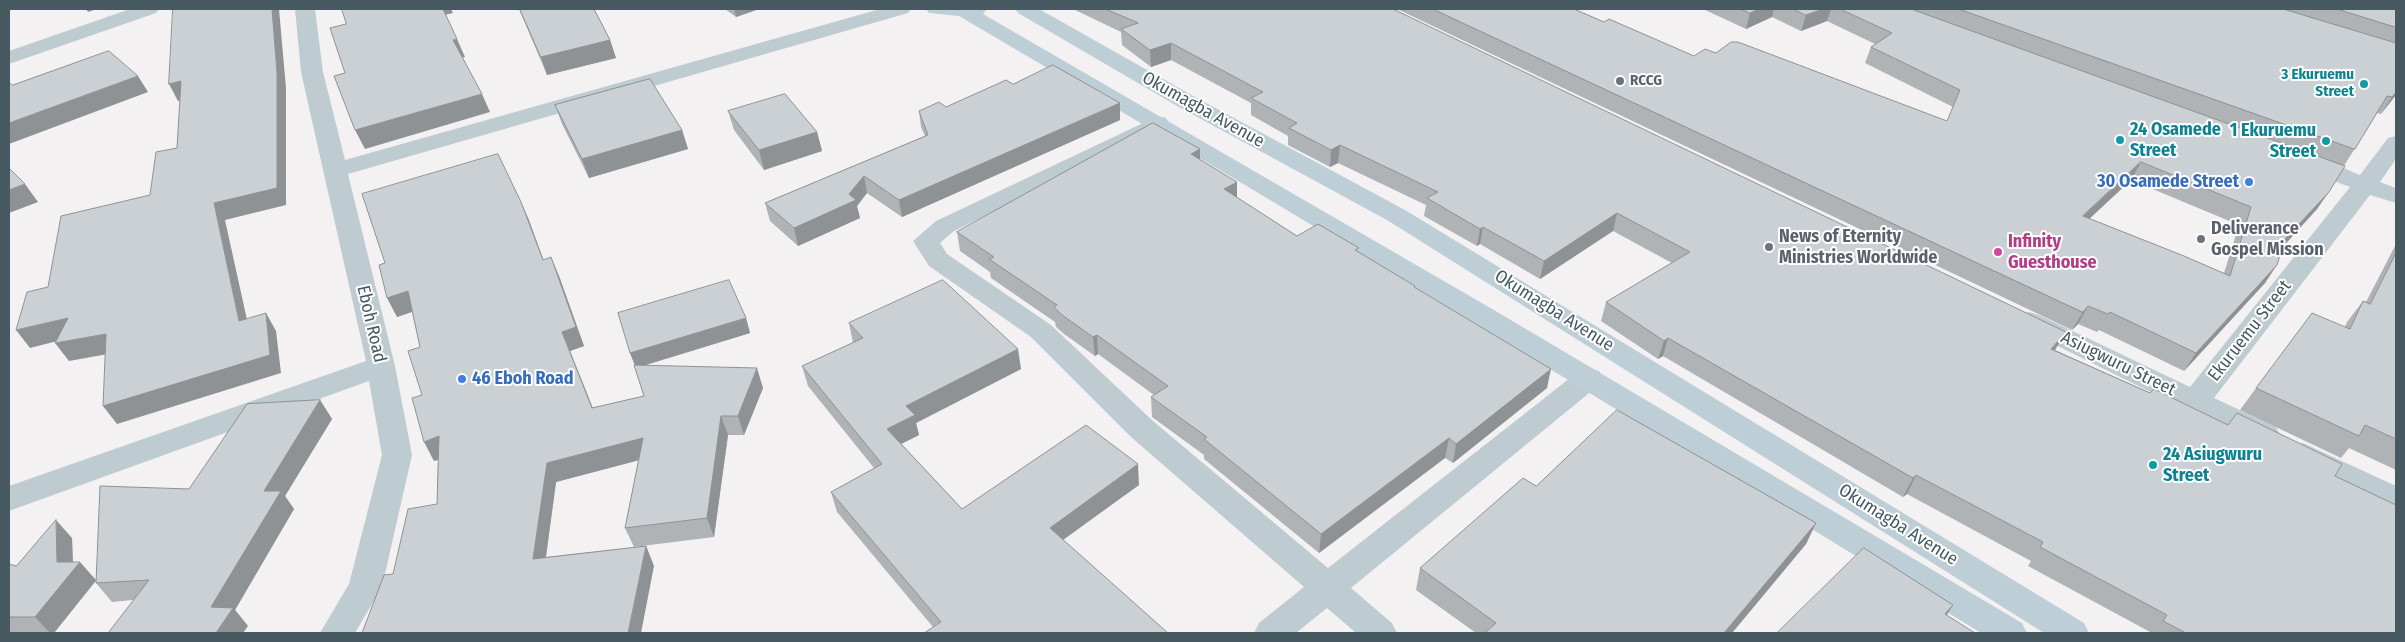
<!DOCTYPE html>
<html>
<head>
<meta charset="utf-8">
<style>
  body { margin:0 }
  #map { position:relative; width:2405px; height:642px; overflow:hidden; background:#f4f1f2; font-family:"Fira Sans Condensed",sans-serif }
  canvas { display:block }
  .frame { position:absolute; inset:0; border:10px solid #475a61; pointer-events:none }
</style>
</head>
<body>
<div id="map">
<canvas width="2405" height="642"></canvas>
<div class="frame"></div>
</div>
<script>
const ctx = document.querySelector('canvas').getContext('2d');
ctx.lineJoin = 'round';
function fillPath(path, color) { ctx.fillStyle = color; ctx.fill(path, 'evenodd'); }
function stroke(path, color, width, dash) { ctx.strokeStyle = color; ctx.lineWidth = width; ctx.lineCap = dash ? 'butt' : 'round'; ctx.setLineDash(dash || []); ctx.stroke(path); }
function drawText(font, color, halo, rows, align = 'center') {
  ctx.font = font + ' "Fira Sans Condensed",sans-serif'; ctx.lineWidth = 4; ctx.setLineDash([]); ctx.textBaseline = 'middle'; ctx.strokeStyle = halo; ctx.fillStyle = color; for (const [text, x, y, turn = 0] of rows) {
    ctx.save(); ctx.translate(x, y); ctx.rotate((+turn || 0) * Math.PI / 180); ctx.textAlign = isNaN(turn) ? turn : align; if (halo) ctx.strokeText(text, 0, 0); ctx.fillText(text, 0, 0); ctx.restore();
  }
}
const street = new Path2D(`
  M130,9H159L156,13L9,64V51Z
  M295,9H315L323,72L345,160L880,9H911L908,13L348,174L395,366L412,455L382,587L355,633H320L349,584L382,455L369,381L9,511V486L366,361L301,72Z
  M1158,116L1166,118L1169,123L1166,128L954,231L940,243L947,254L1051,325L1153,421L1328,568L1579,371L1589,368L1599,371L1603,378L1599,385L1351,588L1392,623L1397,633H1356L1327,608L1296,633H1254L1259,623L1304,587L1131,437L1031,337L929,266L913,241L936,221Z
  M2396,136V159L2380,182L2396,188V203L2370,195L2214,398L2276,427L2280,435L2276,443L2265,446L2254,443L2019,327L2015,321L2019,315L2029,312L2039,315L2190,387L2350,187L2296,167L2292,162L2296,157C2315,152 2342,168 2360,175L2388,138Z
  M2303,443L2396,486V512L2385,509L2292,462L2288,454L2292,446Z`);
const secondary = new Path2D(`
  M926,9H987L983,14L1499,313L2022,623L2027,633H1981C1642,424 1303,217 959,16L929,13Z
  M1015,9H1039L1195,97L1405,210L2084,623L2089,633H2044L1387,220L1179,107L1018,13Z`);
const wall = new Path2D(`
  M519,9H594L610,40L616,58L547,75Z
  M725,9H759L736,17Z
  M1073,9H1393L2055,350L2335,476L2396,633H2152L2028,566L2031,561L1907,494L1903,497L1663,356L1658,359L1601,321L1606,302L1672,263L1613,231L1540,279L1480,244L1477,246L1424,216L1426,205L1338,163L1330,167L1288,145V136L1251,115V103L1171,60L1151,67L1122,45L1121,32Z
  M1397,9H1574L1604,22L1694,56L1716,53L1947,121L1953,107L1865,63L1871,47L1875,44L1827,21L1801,31L1772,17L1746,29L1703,9H2396V95L2381,114L2377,113L2317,209L2283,247L2265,283L2184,371L2099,330L2097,332L2078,324L2072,330ZM2131,180L2239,225L2224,273L2089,219Z
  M1013,84L1120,120L902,217L867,193L857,206L860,218L798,246L770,221L765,203L925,136L921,127L919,111L946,107Z
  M555,105L682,130L688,149L589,178L562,124Z
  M728,111L817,132L822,151L764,170L734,130Z
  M1200,159L1237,198L1297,236L1358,252L1415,286V288L1547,388L1453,463L1445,458L1319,553L1204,459V455L1152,417L1151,397L1154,395L1098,354L1095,356L1064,334L1056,327L1055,322L991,278L990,272L960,251L957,232Z
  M521,202L543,259L559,276L584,346L570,351L593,408L644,396L635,365L630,353L746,318L750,333L645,365L763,388L744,435H728L714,537L634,547L625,528L639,460L556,482L546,557L646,546L654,566L393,574L437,504L438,460L434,461L422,395L420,347L412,312L397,317Z
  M2396,244V470L2349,448L2341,458L2240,410L2256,388L2345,327L2347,322L2363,301L2366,302Z
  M849,323L1021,369L916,423L919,435L901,444L962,509L1139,485L933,627L837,512L831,492L874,468L808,386L802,366L853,343Z
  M320,400L332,419L285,496L294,509L235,610L248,626L133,600L112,602L96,583V581L54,633H9V564L16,566L72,538L73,562L96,580L189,489Z
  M1536,486L1816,523L1806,544L1732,633H1476L1416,590L1420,568Z`);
const shadedWall = new Path2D(`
  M86,9H97L88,12Z
  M272,9H279L286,88V205L225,220L251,338L239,321L214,203Z
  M442,9H451L453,13L445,15Z
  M734,9H759L736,17Z
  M1759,9H1774L1772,17L1746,29L1750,13Z
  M1823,9H1831L1827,21L1801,31L1806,15Z
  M457,39L465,57L460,58L453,40Z
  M610,40L616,58L547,75L541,57Z
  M1171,43V60L1151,67L1150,50Z
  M138,76L148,92L9,144V123Z
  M181,81L191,98L178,101L169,84Z
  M2396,92V95L2381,114L2392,97Z
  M482,94L490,112L365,149L355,130Z
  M1120,103V120L902,217L899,200Z
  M682,130L688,149L589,178L582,159Z
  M817,132L822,151L764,170L759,150Z
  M1340,145L1338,163L1330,167L1331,150Z
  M1200,149V167L1191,154Z
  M2141,162L2131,180L2073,234L2083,216Z
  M864,176L867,193L857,206L860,218L798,246L794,228L849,194Z
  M1237,182V201L1224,189Z
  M25,184L38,202L9,213V190Z
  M2329,192L2317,209L2273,257L2285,239Z
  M521,202L529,220L550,278L543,260Z
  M1617,213L1613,231L1540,279L1544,261Z
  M1483,227L1480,244L1477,246L1480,229Z
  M551,257L559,276L584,346L570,351L601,428L562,332Z
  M2277,265L2265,283L2184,371L2196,353Z
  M408,291L417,310L397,317L387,298Z
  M2088,306L2078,324L2072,330L2083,312Z
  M266,313L276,331L281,373L117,424L103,406Z
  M68,318L81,335L30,348L16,330Z
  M746,318L750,333L636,368L630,353Z
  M2066,332L2055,350L2041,367L2051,349Z
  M106,334L119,352L69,361L55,343Z
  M1097,335L1098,354L1095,356L1093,337Z
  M1668,338L1663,356L1658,359L1664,341Z
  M1018,349L1021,369L916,423L919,435L891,449L887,429L906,406Z
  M757,368L763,388L744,435L738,416Z
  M1551,369L1547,388L1453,463L1456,444Z
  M320,400L332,419L285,496L294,509L235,610L248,626L243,633H216L211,607L264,491Z
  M721,416L728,435L714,537L707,518Z
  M439,436L449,456L434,461L424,442Z
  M643,438L651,457L556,482L543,578L533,559L547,463Z
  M1449,438L1445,458L1319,553L1321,534Z
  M1138,464L1139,485L1052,548L1050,528Z
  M1916,475L1907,494L1903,497L1913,478Z
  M56,520L72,538L73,570L80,562L96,580L54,633H50L35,617L57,562Z
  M1816,523L1806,544L1732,633H1724Z
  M646,546L654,566L641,633H628Z
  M1953,605L1940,626L1945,614Z`);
const building = new Path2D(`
  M173,9H272L277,72V188L214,203L239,321L266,313L270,355L103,406L106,334L55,343L68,318L16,330L27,292L48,287L61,216L150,195L156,152L177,148L181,81L169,84Z
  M342,9H443L457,39L453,40L482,94L355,130L334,76L345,73L330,28L346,24Z
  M520,9H594L610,40L541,57Z
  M1106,9H1393L2066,332L2051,349L2150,393L2154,389L2228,425L2237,413L2342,464L2335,476L2396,505V633H2186L2163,621L2167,615L2040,547L2043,542L1916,475L1913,478L1668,338L1664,341L1606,302L1690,252L1617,213L1544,261L1483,227L1480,229L1427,198L1438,192L1340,145L1331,150L1289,128L1297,123L1251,98L1263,92L1171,43L1150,50L1121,29L1138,23Z
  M1433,9H1574L1604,22L1609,19L1694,56L1705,49L1716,53L1731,42H1738L1947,121L1960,90L1871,47L1892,33L1840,9H1911L2345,166L2329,192L2285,239L2277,265L2196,353L2110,312L2108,314L2088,306L2083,312ZM2141,162L2251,207L2230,276L2184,256L2083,216Z
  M1741,9H1759L1750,13Z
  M1793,9H1823L1806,15Z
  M1959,9H2283L2396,43V92L2392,97L2387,96L2355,149Z
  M2337,9H2396V27Z
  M109,51L138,76L9,123V82L12,85Z
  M1053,65L1120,103L899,200L864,176L849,194L856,200L794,228L765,203L928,135L919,111L939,102L946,107L1006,80L1013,84Z
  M650,79L682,130L582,159L555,105Z
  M785,94L817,132L759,150L728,111Z
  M1153,123L1200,149L1191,154L1237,182L1224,189L1297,236L1318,224L1359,248L1355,250L1415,286L1414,287L1551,369L1456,444L1449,438L1321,534L1204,439L1207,437L1151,397L1168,386L1097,335L1093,337L1062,315L1054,307L1057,305L989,259L994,257L957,232Z
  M498,154L521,202L543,260L551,257L576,327L562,332L592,408L644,396L634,365L757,368L738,416H721L707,518L625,528L643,438L547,463L533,559L646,546L628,633H362L384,575L393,574L408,509L437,504L439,436L424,442L412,398L422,395L408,351L420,347L408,291L387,298L379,265L385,263L362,194Z
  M9,168L25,184L9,190Z
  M2396,253V439L2365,425L2359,436L2256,388L2312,313L2350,329L2363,301L2370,304Z
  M729,280L746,318L630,353L618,313Z
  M943,280L1018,349L906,406L915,415L887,429L962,509L1086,425L1138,464L1050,528L1168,633H924L941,622L831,492L882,464L802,366L863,338L849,323Z
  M320,400L264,491H281L211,607L233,608L216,633H108L149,580L96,583L100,486L189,489L247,404Z
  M1617,410L1816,523L1724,633H1485L1496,623L1420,568L1523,478L1536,486Z
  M56,520L57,562H80L35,617H9V564L16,566Z
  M1864,548L1953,605L1945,614L1975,633H1777Z`);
const markers = [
  [1620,81,5,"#6b7280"],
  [2364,84,5,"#0f9aa8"],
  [2120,140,5,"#0f9aa8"],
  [2326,141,5,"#0f9aa8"],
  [2249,182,5,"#3f7fe0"],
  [2201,239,5,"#6b7280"],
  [1769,247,5,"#6b7280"],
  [1998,252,5,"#d1479c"],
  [462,379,5,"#3f7fe0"],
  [2153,465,5,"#0f9aa8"]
];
const farCulturenames = [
  ["3 Ekuruemu",2354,75],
  ["Street",2354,92]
];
const farWorshipnames = [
  ["RCCG",1630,81]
];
const streetNames = [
  ["Okumagba Avenue",1203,110,29],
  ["Okumagba Avenue",1554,311,32],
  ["Eboh Road",371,324,77],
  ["Ekuruemu Street",2250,331,-52],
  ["Asiugwuru Street",2118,364,26],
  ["Okumagba Avenue",1898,525,32]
];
const cultureNames = [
  ["24 Osamede",2130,130],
  ["Street",2130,151],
  ["1 Ekuruemu",2316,131,"right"],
  ["Street",2316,152,"right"],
  ["24 Asiugwuru",2163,455],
  ["Street",2163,476]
];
const shopNames = [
  ["30 Osamede Street",2239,182],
  ["46 Eboh Road",472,379,"left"]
];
const worshipNames = [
  ["Deliverance",2211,229],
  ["Gospel Mission",2211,250],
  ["News of Eternity",1779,237],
  ["Ministries Worldwide",1779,258]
];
const hotelNames = [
  ["Infinity",2008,242],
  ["Guesthouse",2008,263]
];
fillPath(street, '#beccd2');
fillPath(secondary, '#bdced7');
fillPath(wall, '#afb3b6');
fillPath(shadedWall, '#8e9294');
fillPath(building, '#cbd0d4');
stroke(building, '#8e9294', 1);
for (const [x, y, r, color] of markers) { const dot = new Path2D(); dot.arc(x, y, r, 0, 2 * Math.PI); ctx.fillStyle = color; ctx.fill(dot); stroke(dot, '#fff', 2); }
drawText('bold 15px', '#0d838f', '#fff', farCulturenames, 'right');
drawText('bold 15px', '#5b616d', '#fff', farWorshipnames, 'left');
drawText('18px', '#475a61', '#fff', streetNames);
drawText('bold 18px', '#0d838f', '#fff', cultureNames, 'left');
drawText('bold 18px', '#366cbe', '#fff', shopNames, 'right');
drawText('bold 18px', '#5b616d', '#fff', worshipNames, 'left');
drawText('bold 18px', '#b23c85', '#fff', hotelNames, 'left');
</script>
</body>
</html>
